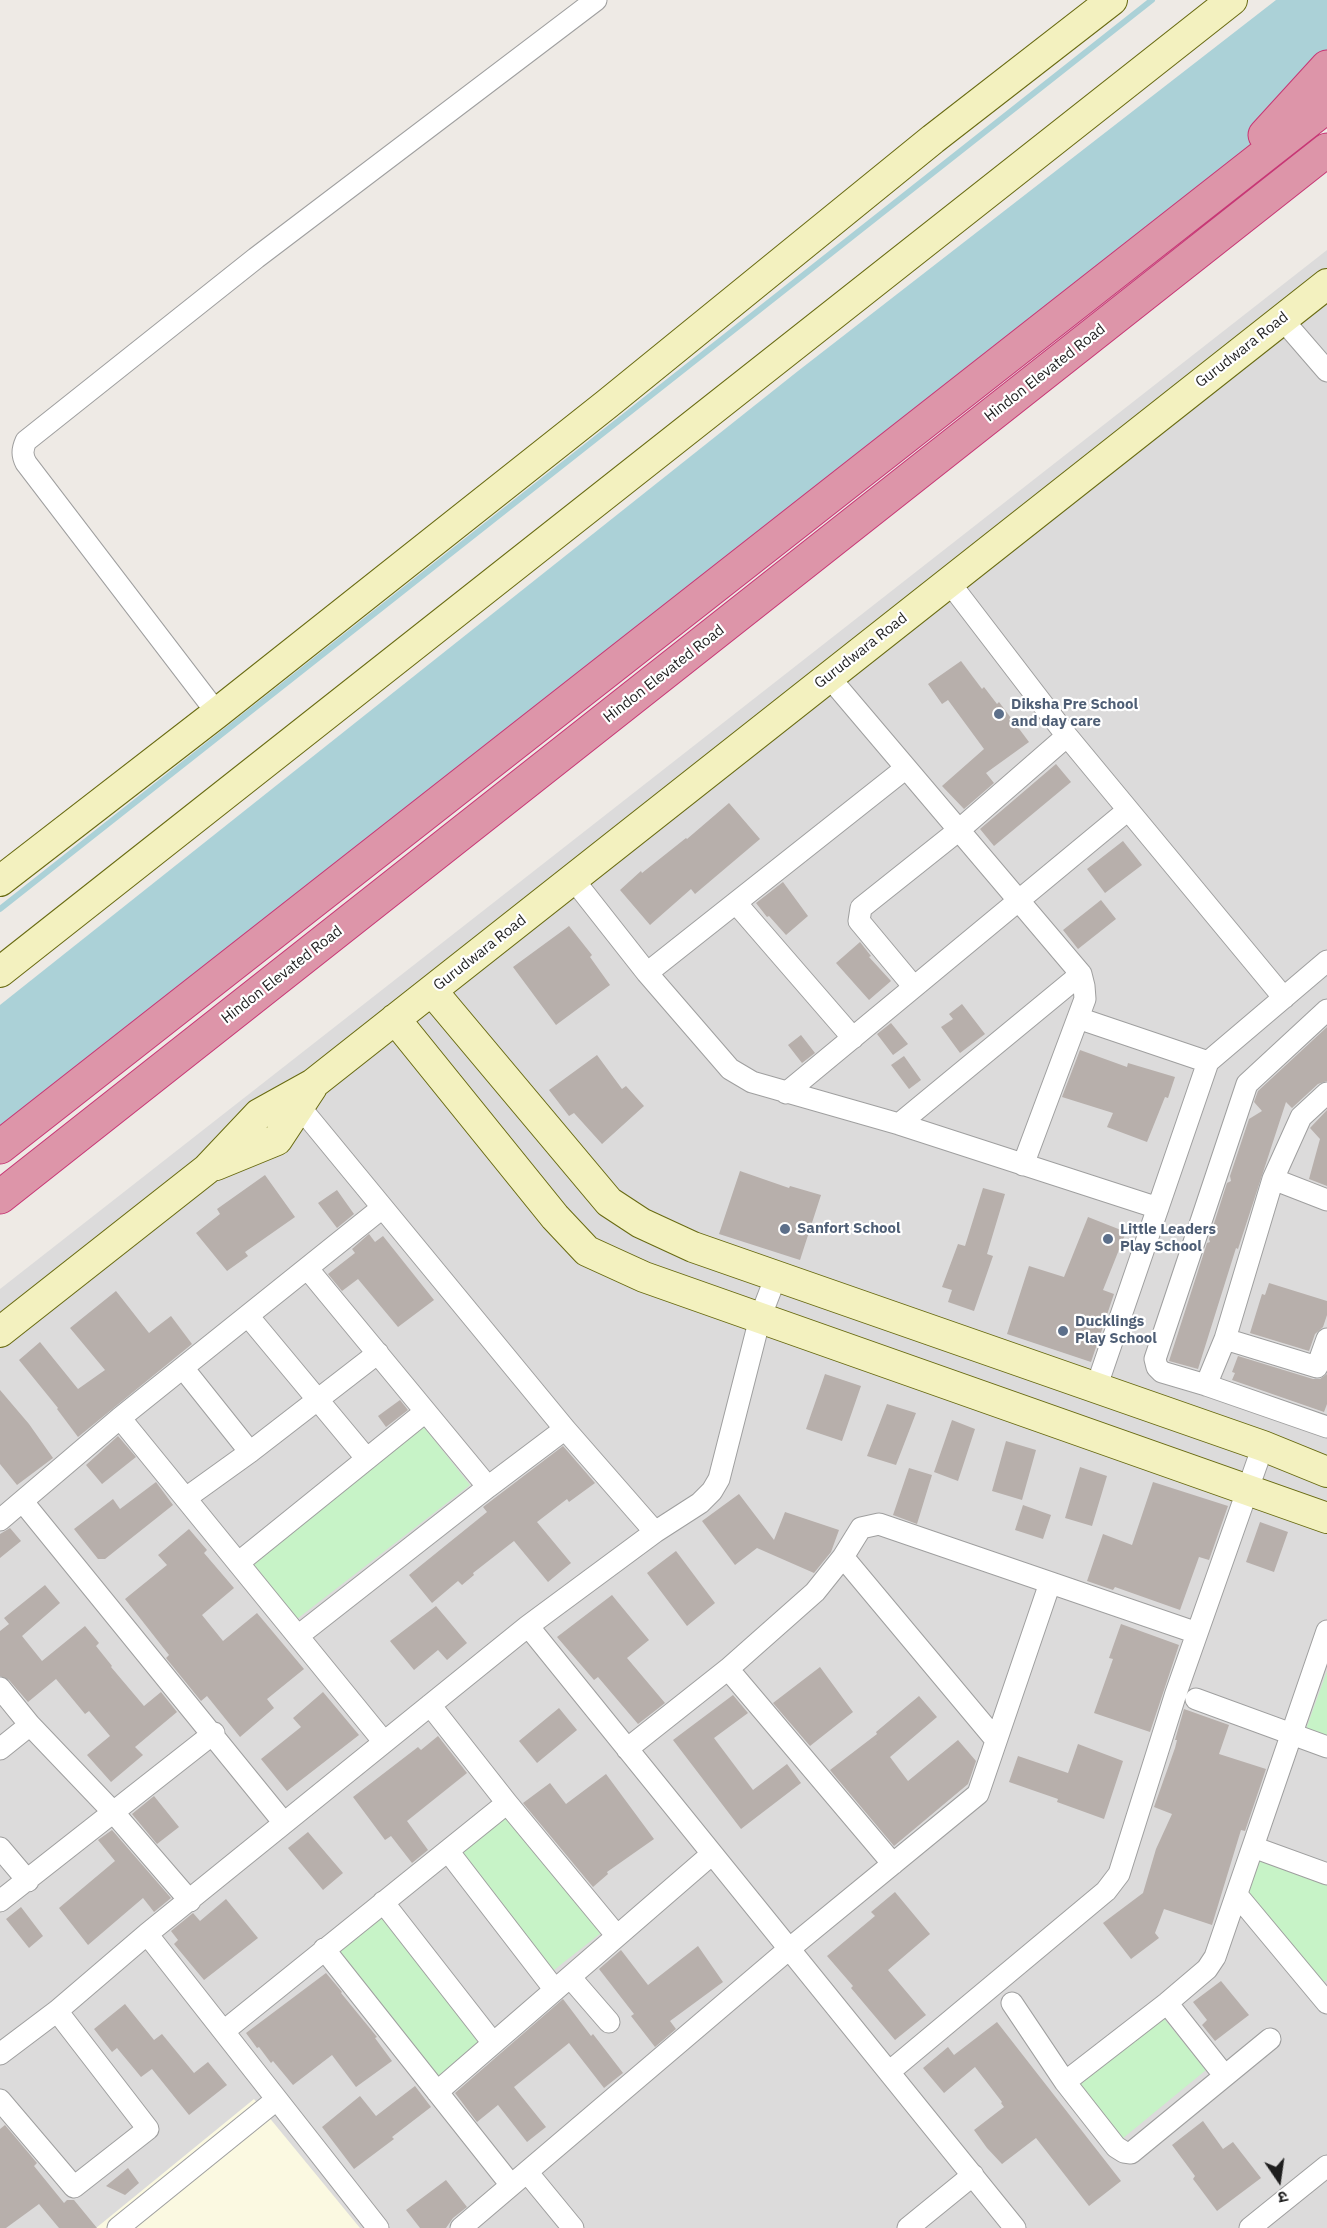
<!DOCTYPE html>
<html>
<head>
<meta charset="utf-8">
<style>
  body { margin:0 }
  #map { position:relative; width:1327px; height:2228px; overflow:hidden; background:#eeeae5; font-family:"IBM Plex Sans","Noto Sans Devanagari",sans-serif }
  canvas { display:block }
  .north { position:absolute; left:1249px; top:2150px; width:60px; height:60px; -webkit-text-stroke:4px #fff; paint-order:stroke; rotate:167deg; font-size:16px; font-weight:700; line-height:24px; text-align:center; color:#1e1e1e }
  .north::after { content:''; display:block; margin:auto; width:21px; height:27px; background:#1e1e1e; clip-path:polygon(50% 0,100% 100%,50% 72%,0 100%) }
</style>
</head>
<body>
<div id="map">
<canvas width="1327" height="2228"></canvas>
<div class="north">उ</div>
</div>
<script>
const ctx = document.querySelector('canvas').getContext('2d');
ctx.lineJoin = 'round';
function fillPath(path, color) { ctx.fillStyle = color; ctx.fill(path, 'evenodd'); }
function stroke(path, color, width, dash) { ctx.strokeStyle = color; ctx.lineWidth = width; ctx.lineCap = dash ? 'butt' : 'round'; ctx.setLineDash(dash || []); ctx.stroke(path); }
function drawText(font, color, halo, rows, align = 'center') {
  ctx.font = font + ' "IBM Plex Sans",sans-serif'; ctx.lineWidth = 4.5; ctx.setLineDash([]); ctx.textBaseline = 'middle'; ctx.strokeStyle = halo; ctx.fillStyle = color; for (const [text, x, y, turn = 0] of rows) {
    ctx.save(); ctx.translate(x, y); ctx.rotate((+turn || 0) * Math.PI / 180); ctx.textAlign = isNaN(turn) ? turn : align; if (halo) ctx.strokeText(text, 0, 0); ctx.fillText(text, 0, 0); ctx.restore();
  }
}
const residential = new Path2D(`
  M1327,250V2228H0V1289Z`);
const education = new Path2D(`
  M254,2099L360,2228H96Z`);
const park = new Path2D(`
  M424,1427L470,1485L297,1619L252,1562Z
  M1327,1671V1737L1306,1729Z
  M506,1815L601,1933L554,1970L459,1852Z
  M1260,1856L1327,1884V1980L1321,1984L1245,1896Z
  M381,1914L483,2042L436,2079L334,1951Z
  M1162,2016L1206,2070L1122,2139L1078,2085Z`);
const water = new Path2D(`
  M1276,0H1327V100L0,1144V1005L798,371Z`);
const stream = new Path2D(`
  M0,909L1152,0`);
const building = new Path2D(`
  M961,661L982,689L984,687L997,704L999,702L1029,742L986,773L994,783L964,809L942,786L984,749L948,700L942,704L928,684Z
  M1056,764L1071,782L994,846L980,829Z
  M729,803L760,839L695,894L691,889L650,925L620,890L641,871L642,873L686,838L687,839Z
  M1123,841L1142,865L1105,893L1087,869Z
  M783,882L808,916L786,935L769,916L767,917L756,903Z
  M1101,900L1116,919L1078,949L1063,930Z
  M569,926L592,955L590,957L610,985L556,1025L513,967Z
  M860,942L871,956L869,957L891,981L869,1000L836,963Z
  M962,1004L985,1034L960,1053L941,1027L953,1019L949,1014Z
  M891,1023L908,1044L893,1055L877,1034Z
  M1327,1027V1081L1318,1084L1292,1108L1286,1102L1238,1249L1236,1248L1198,1369L1169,1361L1207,1243L1210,1242L1209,1239L1227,1183L1231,1181L1230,1176L1249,1119L1262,1111L1254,1102L1258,1091Z
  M801,1035L815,1053L802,1063L788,1045Z
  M1080,1050L1127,1067L1128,1063L1175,1077L1168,1098L1165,1097L1147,1142L1107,1127L1113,1113L1062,1097Z
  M597,1055L622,1089L626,1086L644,1106L602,1144L574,1113L569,1116L549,1090Z
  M904,1056L921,1080L909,1089L891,1065Z
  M1327,1110V1186L1309,1179L1320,1139L1310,1128Z
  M740,1171L789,1188L790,1186L821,1195L800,1260L719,1234Z
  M265,1175L295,1217L245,1252L248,1256L227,1271L196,1233L220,1214L217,1209Z
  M983,1188L1005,1194L987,1254L993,1256L974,1311L948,1302L952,1290L942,1287L958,1244L965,1246Z
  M337,1190L354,1214L337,1228L318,1203Z
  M1088,1217L1126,1232L1103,1290L1114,1294L1091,1362L1007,1334L1029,1266L1064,1277Z
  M369,1234L375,1242L383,1236L434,1300L398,1327L358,1279L342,1291L328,1274L355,1253L352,1249Z
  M1269,1283L1327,1301V1315L1323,1327L1315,1334L1309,1351L1250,1333L1262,1294L1265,1295Z
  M116,1291L149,1333L171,1316L192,1344L78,1437L57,1409L58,1408L19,1360L40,1342L78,1389L105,1370L70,1328Z
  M1238,1356L1313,1379H1320L1327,1374V1404L1324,1412L1232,1380L1235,1373L1232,1372Z
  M825,1374L861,1386L842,1441L806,1429Z
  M0,1390L29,1424L53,1458L17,1485L0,1464Z
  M400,1400L408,1410L386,1427L378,1416Z
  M887,1404L916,1413L896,1465L867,1456Z
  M952,1420L975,1429L958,1481L934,1472Z
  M118,1436L136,1457L102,1484L86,1465Z
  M1006,1441L1036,1450L1022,1500L992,1491Z
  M563,1446L595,1483L569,1502L567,1499L537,1522L571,1563L548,1582L514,1541L473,1573L474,1575L462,1585L458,1581L432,1603L409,1575L487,1512L483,1507Z
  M1080,1467L1107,1476L1092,1526L1065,1518Z
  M909,1468L932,1475L917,1524L893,1515Z
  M156,1482L173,1505L105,1559H98L74,1529L113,1499L120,1509Z
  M1153,1482L1228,1506L1209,1560L1199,1557L1180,1610L1115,1587L1113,1590L1087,1581L1103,1534L1132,1545Z
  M739,1494L774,1540L785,1512L839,1530L831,1552L814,1573L757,1548L735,1565L702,1521Z
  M1023,1505L1051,1515L1043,1539L1015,1530Z
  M1260,1522L1288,1532L1274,1572L1246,1562Z
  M10,1528L21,1541L0,1558V1534Z
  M189,1529L207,1550L204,1553L234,1588L202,1615L223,1641L257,1613L304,1669L267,1699L274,1708L240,1737L207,1696L201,1701L166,1658L169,1655L125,1599L167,1565L158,1555Z
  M676,1551L715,1603L687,1626L647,1573Z
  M45,1585L60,1603L22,1636L42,1661L85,1626L99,1643L96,1646L112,1666L111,1667L144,1706L161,1692L177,1712L135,1747L143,1755L111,1782L87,1755L110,1736L89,1711L85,1714L56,1679L28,1702L9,1680L0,1676V1631L9,1624L4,1618Z
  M612,1595L649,1640L627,1658L665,1703L638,1724L598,1677L594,1680L557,1637Z
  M436,1606L467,1643L447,1660L438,1650L414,1670L390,1641Z
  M1121,1624L1179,1645L1150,1732L1094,1713L1113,1659L1109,1658Z
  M820,1667L853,1712L810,1746L773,1703Z
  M323,1692L359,1735L287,1791L261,1759L301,1727L293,1718Z
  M733,1695L748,1713L714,1738L753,1790L787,1764L801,1783L741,1829L673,1740Z
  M919,1696L937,1717L890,1757L908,1781L958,1740L976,1761L968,1784L894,1846L830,1770L877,1734L876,1732Z
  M559,1708L577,1730L537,1763L519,1741Z
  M1184,1709L1229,1725L1219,1754L1266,1769L1245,1831L1241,1830L1212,1925L1164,1909L1155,1933L1159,1938L1131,1959L1103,1923L1143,1893L1156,1849L1172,1814L1154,1807L1175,1748L1177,1740H1175Z
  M438,1736L467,1773L407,1821L428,1850L412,1863L391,1836L385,1840L353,1797L418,1747L421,1750Z
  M1078,1744L1123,1761L1104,1819L1057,1802L1058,1799L1009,1782L1018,1756L1068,1773Z
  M606,1774L654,1839L607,1872L608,1874L593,1887L523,1803L550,1783L566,1804Z
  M154,1796L179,1827L157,1844L132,1814Z
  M112,1830L171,1898L154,1912L143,1898L88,1945L59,1908L115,1861L98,1840Z
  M308,1832L343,1873L323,1890L288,1848Z
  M895,1892L930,1934L888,1970L926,2015L895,2040L851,1988L853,1986L827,1956L875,1916L871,1912Z
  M226,1899L258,1938L204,1980L174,1944L178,1940L171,1931L193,1913L200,1921Z
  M21,1907L43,1936L29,1948L6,1919Z
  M698,1946L723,1982L670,2021L676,2029L655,2047L631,2016L634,2014L599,1969L621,1950L648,1985Z
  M326,1973L342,1992L341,1993L377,2037L375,2038L392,2061L356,2087L332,2055L293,2085L273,2061L271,2063L259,2047L257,2048L246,2033Z
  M1221,1981L1249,2015L1215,2041L1202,2025L1207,2020L1193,2002Z
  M563,1999L591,2036L593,2034L623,2073L604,2088L569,2043L514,2087L546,2127L527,2142L498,2105L477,2122L455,2093Z
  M125,2004L154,2040L162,2034L194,2073L208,2062L227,2085L189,2115L152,2069L141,2077L117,2048L112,2052L94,2029Z
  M997,2022L1121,2181L1089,2206L1036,2138L1002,2164L987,2148L974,2130L1004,2107L1001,2103L1002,2102L975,2067L944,2093L923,2068L948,2047L954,2055Z
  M415,2086L431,2107L392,2137L394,2139L354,2169L322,2127L360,2096L376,2116Z
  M1203,2121L1223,2149L1233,2142L1261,2178L1217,2211L1193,2179L1195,2176L1172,2145Z
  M5,2125L37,2163L34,2166L64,2203L67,2200H74L97,2228H59L39,2204L6,2228H0V2129Z
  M128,2168L139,2183L125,2195L106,2186Z
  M446,2180L467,2207L453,2218L446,2228H420L406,2210Z`);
const street = new Path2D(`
  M1282,319L1327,371
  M949,582L1067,736L1284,998
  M829,677L1081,974L1084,986L1085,999L1023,1165
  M217,713L26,463C22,455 22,450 26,441L256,258L596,0
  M573,879L647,973L730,1069L752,1082L899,1124L1158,1208
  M736,903L853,1038
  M647,973L906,768
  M914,987L859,921L861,908L959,830L1067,736
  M1327,1010L1247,1084L1155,1359L1157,1367L1162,1372L1206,1385L1327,1427
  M1078,1018L1208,1062
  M786,1093L1128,810
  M299,1106L565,1429L655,1532
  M899,1124L1081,974
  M1273,1179L1327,1200
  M248,1316L367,1459
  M1225,1339L1317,1367L1327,1339
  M183,1368L250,1452L186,1498
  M1206,1385L1225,1339L1273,1179L1301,1117L1327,1093
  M1096,1388L1208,1062L1327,961
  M120,1418L384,1742
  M250,1452L378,1353
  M488,1487L565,1429
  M23,1502L284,1823
  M0,1520L120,1418L382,1208
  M843,1557L996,1740
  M238,1563L425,1412
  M528,1626L1015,2228
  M298,1636L488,1487L307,1268
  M728,1669L893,1864
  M0,1688L30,1725L114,1813L190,1901
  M1196,1699L1327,1747
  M430,1705L507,1803
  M0,1749L30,1725
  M627,1749L728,1669L815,1592L843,1557L861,1528L879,1524L1197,1633
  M1253,1847L1327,1874
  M0,1848L28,1881
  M448,1851L555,1990
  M1237,1895L1327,2003
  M0,1901L214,1733
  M383,1902L493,2043
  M147,1934L378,2228
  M324,1949L511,2185
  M570,1977L609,2022
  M1012,2003L1065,2082L1116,2147L1124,2152L1131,2153L1270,2039
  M1167,2003L1224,2075
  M224,2031L507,1803L617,1936
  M0,2054L57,2011L147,1934L528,1626L655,1532L700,1503L712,1491L719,1479L760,1318L776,1276
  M889,2072L1106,1891L1119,1874L1176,1693L1263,1446
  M1065,2082L1167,2003L1207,1969L1215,1957L1327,1631
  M437,2092L712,1854
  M0,2100L74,2187L148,2129L57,2011
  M527,2172L573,2228
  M118,2228L276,2100
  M461,2228L789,1949L978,1794L1050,1583
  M908,2228L973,2175
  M1250,2228L1327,2166`);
const secondary = new Path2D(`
  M0,881L217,713L607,404L933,139L1112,0
  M0,972L1232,0
  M432,991L609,1202L641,1223L693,1247L1263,1446L1327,1472
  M395,1019L555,1217L587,1251L644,1277L1327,1518
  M216,1165L277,1140L312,1087
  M0,1332L207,1169L259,1114L313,1084L1327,284`);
const highway = new Path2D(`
  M1265,135L1327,67
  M0,1147L1327,106
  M0,1197L1327,150`);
const markers = [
  [999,714,6,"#5c6f8a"],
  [785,1229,6,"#5c6f8a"],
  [1108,1239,6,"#5c6f8a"],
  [1063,1331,6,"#5c6f8a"]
];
const streetNames = [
  ["Gurudwara Road",1242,350,-38],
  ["Hindon Elevated Road",1045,373,-38],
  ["Gurudwara Road",861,651,-38],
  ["Hindon Elevated Road",664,674,-38],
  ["Gurudwara Road",480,953,-38],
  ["Hindon Elevated Road",282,975,-38]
];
const serviceNames = [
  ["Diksha Pre School",1011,705],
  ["and day care",1011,722],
  ["Sanfort School",797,1229],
  ["Little Leaders",1120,1230],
  ["Play School",1120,1247],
  ["Ducklings",1075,1322],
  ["Play School",1075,1339]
];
fillPath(residential, '#dcdbdb');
fillPath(education, '#fbf9e1');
fillPath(park, '#c7f3c7');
fillPath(water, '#abd1d7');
stroke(stream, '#abd1d7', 6);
fillPath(building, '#b7afab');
stroke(street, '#9f9f9f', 23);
stroke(secondary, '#686a11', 32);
stroke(highway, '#c73775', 35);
stroke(street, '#fff', 21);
stroke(secondary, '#f3f1bf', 30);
stroke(highway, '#dd95a9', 33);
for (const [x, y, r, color] of markers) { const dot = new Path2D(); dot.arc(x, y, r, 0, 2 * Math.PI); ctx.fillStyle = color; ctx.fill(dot); stroke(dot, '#fff', 2); }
drawText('15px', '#1e1e1e', '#fff', streetNames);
drawText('bold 15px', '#4e5e75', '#fff', serviceNames, 'left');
</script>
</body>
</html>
